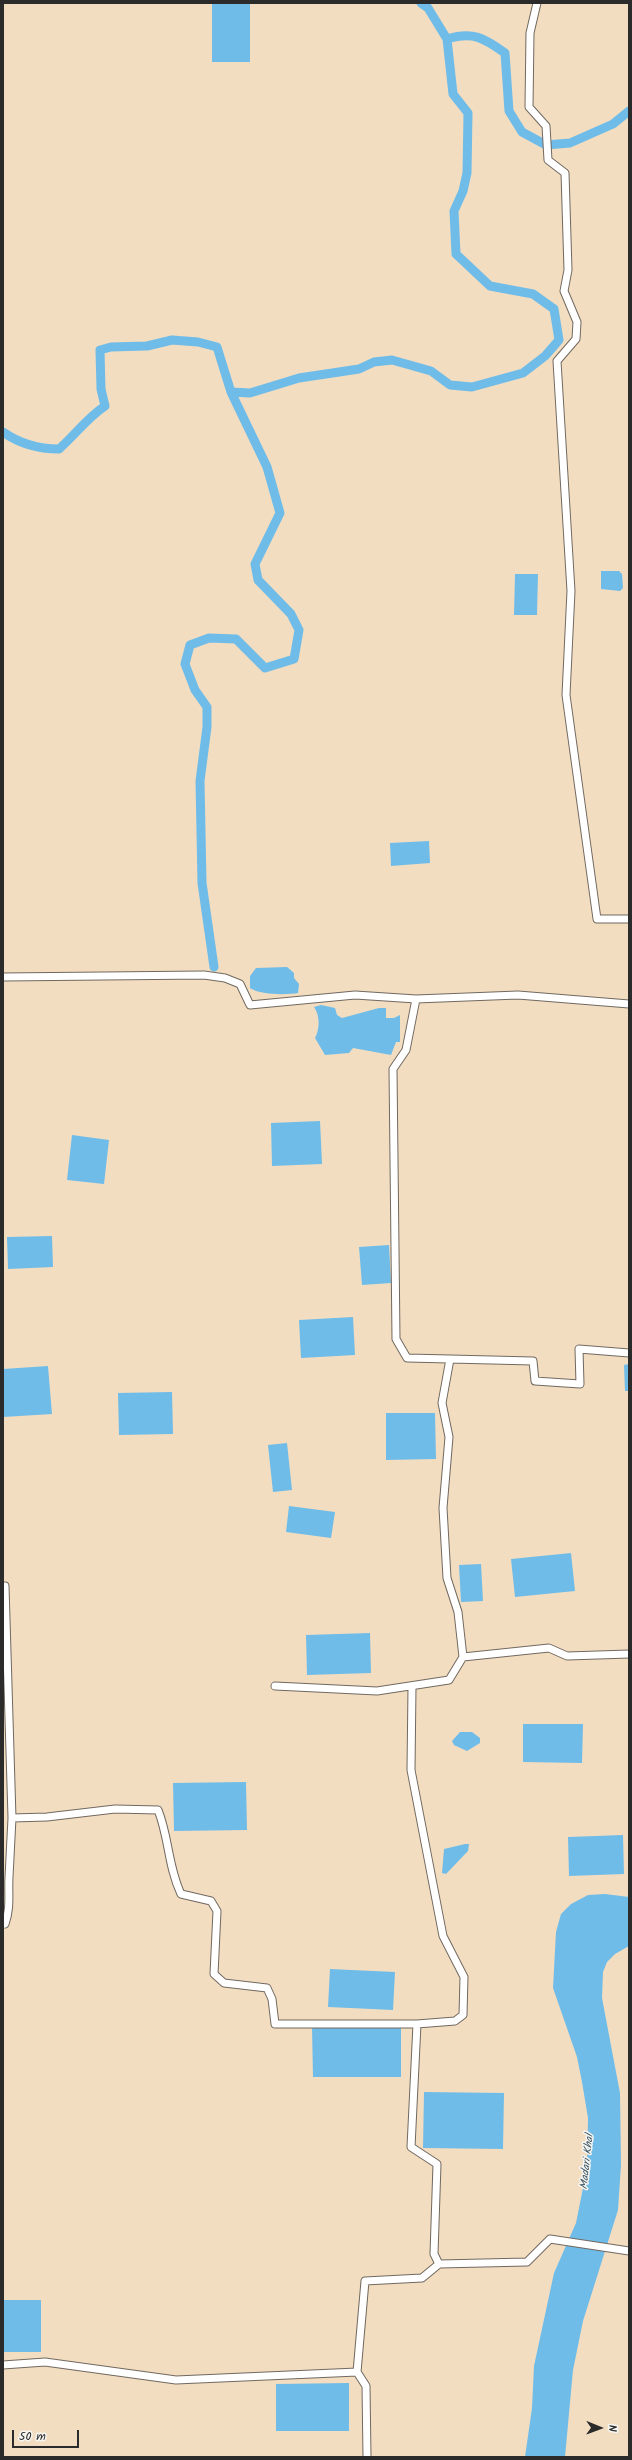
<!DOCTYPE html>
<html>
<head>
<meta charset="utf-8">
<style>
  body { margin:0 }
  #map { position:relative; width:632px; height:2460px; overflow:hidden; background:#f2ddc1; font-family:Kalam,sans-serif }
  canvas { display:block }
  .frame { position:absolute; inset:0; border:4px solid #2b2b2b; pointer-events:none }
  .north { position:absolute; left:580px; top:2408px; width:40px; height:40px; -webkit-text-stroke:3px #f6f6f2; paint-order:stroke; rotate:91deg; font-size:11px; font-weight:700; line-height:16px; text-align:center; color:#2b2b2b }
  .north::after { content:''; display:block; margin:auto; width:14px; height:18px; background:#2b2b2b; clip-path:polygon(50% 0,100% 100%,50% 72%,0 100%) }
  .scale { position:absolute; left:12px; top:2430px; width:67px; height:18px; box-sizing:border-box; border:2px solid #2b2b2b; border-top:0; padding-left:5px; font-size:12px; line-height:14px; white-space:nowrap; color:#2b2b2b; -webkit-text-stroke:3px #f6f6f2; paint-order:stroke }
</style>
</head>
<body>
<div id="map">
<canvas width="632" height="2460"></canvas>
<div class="frame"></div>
<div class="north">N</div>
<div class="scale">50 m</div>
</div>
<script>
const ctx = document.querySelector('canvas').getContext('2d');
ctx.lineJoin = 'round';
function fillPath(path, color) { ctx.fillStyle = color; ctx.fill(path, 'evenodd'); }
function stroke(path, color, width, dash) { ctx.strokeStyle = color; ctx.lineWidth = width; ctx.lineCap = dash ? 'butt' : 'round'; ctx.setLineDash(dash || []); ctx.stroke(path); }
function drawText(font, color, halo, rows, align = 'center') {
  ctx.font = font + ' Kalam,sans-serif'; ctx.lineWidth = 3; ctx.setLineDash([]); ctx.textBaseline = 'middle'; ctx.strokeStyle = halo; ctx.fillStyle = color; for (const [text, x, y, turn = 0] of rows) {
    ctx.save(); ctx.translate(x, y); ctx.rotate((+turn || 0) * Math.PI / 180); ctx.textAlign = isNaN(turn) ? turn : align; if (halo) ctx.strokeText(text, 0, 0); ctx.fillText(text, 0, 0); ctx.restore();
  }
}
const water = new Path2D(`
  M212,3H250V62H212Z
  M601,571H619L622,574L623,588L620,591L601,589Z
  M515,574H538L537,615H514Z
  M429,841L430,863L391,866L390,843Z
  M287,967L294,973V978L299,984L298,993C287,995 260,995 250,988V976L256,968Z
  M321,1005L335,1008L337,1015L342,1018L379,1008H386V1018H394L400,1015V1042H396L391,1055L353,1048L349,1053L325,1055L315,1038C320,1029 320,1015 314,1007Z
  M320,1121L322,1164L272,1166L271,1123Z
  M72,1135L109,1140L104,1184L67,1180Z
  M52,1236L53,1267L8,1269L7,1237Z
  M389,1245L391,1283L362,1285L359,1247Z
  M353,1317L355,1355L301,1358L299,1320Z
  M629,1364V1391H625L624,1365Z
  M48,1366L52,1414L3,1417V1369Z
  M172,1392L173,1434L119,1435L118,1393Z
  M386,1413H435L436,1459L386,1460Z
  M287,1443L292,1490L273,1492L268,1445Z
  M289,1506L335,1512L331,1538L286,1532Z
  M571,1553L575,1591L515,1597L511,1559Z
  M481,1564L483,1601L461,1602L459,1565Z
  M370,1633L371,1673L307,1675L306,1635Z
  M523,1724H583L582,1763L523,1762Z
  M460,1732H472L480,1738V1743L467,1751L454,1745L452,1741Z
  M246,1782L247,1830L174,1831L173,1783Z
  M623,1835L624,1874L569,1876L568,1837Z
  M465,1844H469L468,1851L446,1874L442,1873L444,1849Z
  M605,1894L629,1897V1946L615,1954L607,1962L603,1972L602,1998L620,2093L621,2165L618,2210L583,2321L573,2370L565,2457H525L532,2408L534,2366L554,2273L576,2223L587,2168L588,2118L582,2082L577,2057L553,1988L556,1932L561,1914L571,1904L588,1895Z
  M330,1969L395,1972L393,2010L328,2007Z
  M401,2026V2077H313L312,2027Z
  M424,2092L504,2093L503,2149L423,2148Z
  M3,2300H41V2352H3Z
  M349,2383V2431H276V2384Z`);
const canal = new Path2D(`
  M447,39C473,31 484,38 505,53L509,111L522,132L546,145L570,143L613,124L629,111
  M3,432C20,444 38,449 59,449C75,435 87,418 105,406L101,389L100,350L111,347L147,346L172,340L198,342L217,347L231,392L250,393L299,378L359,369L374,362L392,360L431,371L450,385L472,387L523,373L545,356L559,340L554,309L533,294L490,286L456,254L454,211L463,191L467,173L468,113L453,94L447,39L428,8L421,3
  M214,967L202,883L200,781L207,727V707L195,690L185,664L190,645L209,638L236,639L265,668L294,659L299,630L291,614L258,580L255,564L280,513L267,467L231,392`);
const street = new Path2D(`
  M537,3L530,33L529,107L546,126L548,160L565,173L568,270L564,291L577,322L576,339L557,361L571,591L566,695L597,919H629
  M3,977L204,975L225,978L240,984L250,1005L355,995L416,999
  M450,1359L407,1358L396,1339L393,1069L406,1050L416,999L518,995L629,1004
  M3,1586H5L12,1818
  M463,1657L549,1648L567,1656L629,1654
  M275,1686L377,1691L449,1680L463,1657L458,1612L447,1578L443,1508L449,1437L442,1403L450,1359L533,1361L535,1381L580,1384L579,1349L629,1353
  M412,1687L411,1770L443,1936L464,1977L463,2015L455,2021L417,2024L411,2147L437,2164L434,2254L439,2264
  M3,1923L5,1924C11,1907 8,1894 9,1877C10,1857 11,1838 12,1818L47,1817L115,1809L158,1810C169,1837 168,1867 181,1894L211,1901L217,1911L214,1974L224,1983L267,1988L272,1999L275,2024H417
  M3,2365L45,2362L176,2380L357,2372L365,2281L422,2278L439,2264L527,2262L550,2239L629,2251
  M357,2372L366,2386L367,2457`);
const waterNames = [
  ["Madari Khal",588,2162,-84]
];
fillPath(water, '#6fbce9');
stroke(canal, '#6fbce9', 9);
stroke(street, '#716960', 9);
stroke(street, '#fff', 7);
drawText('italic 11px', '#3f5664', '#f6f6f2', waterNames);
</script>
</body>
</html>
